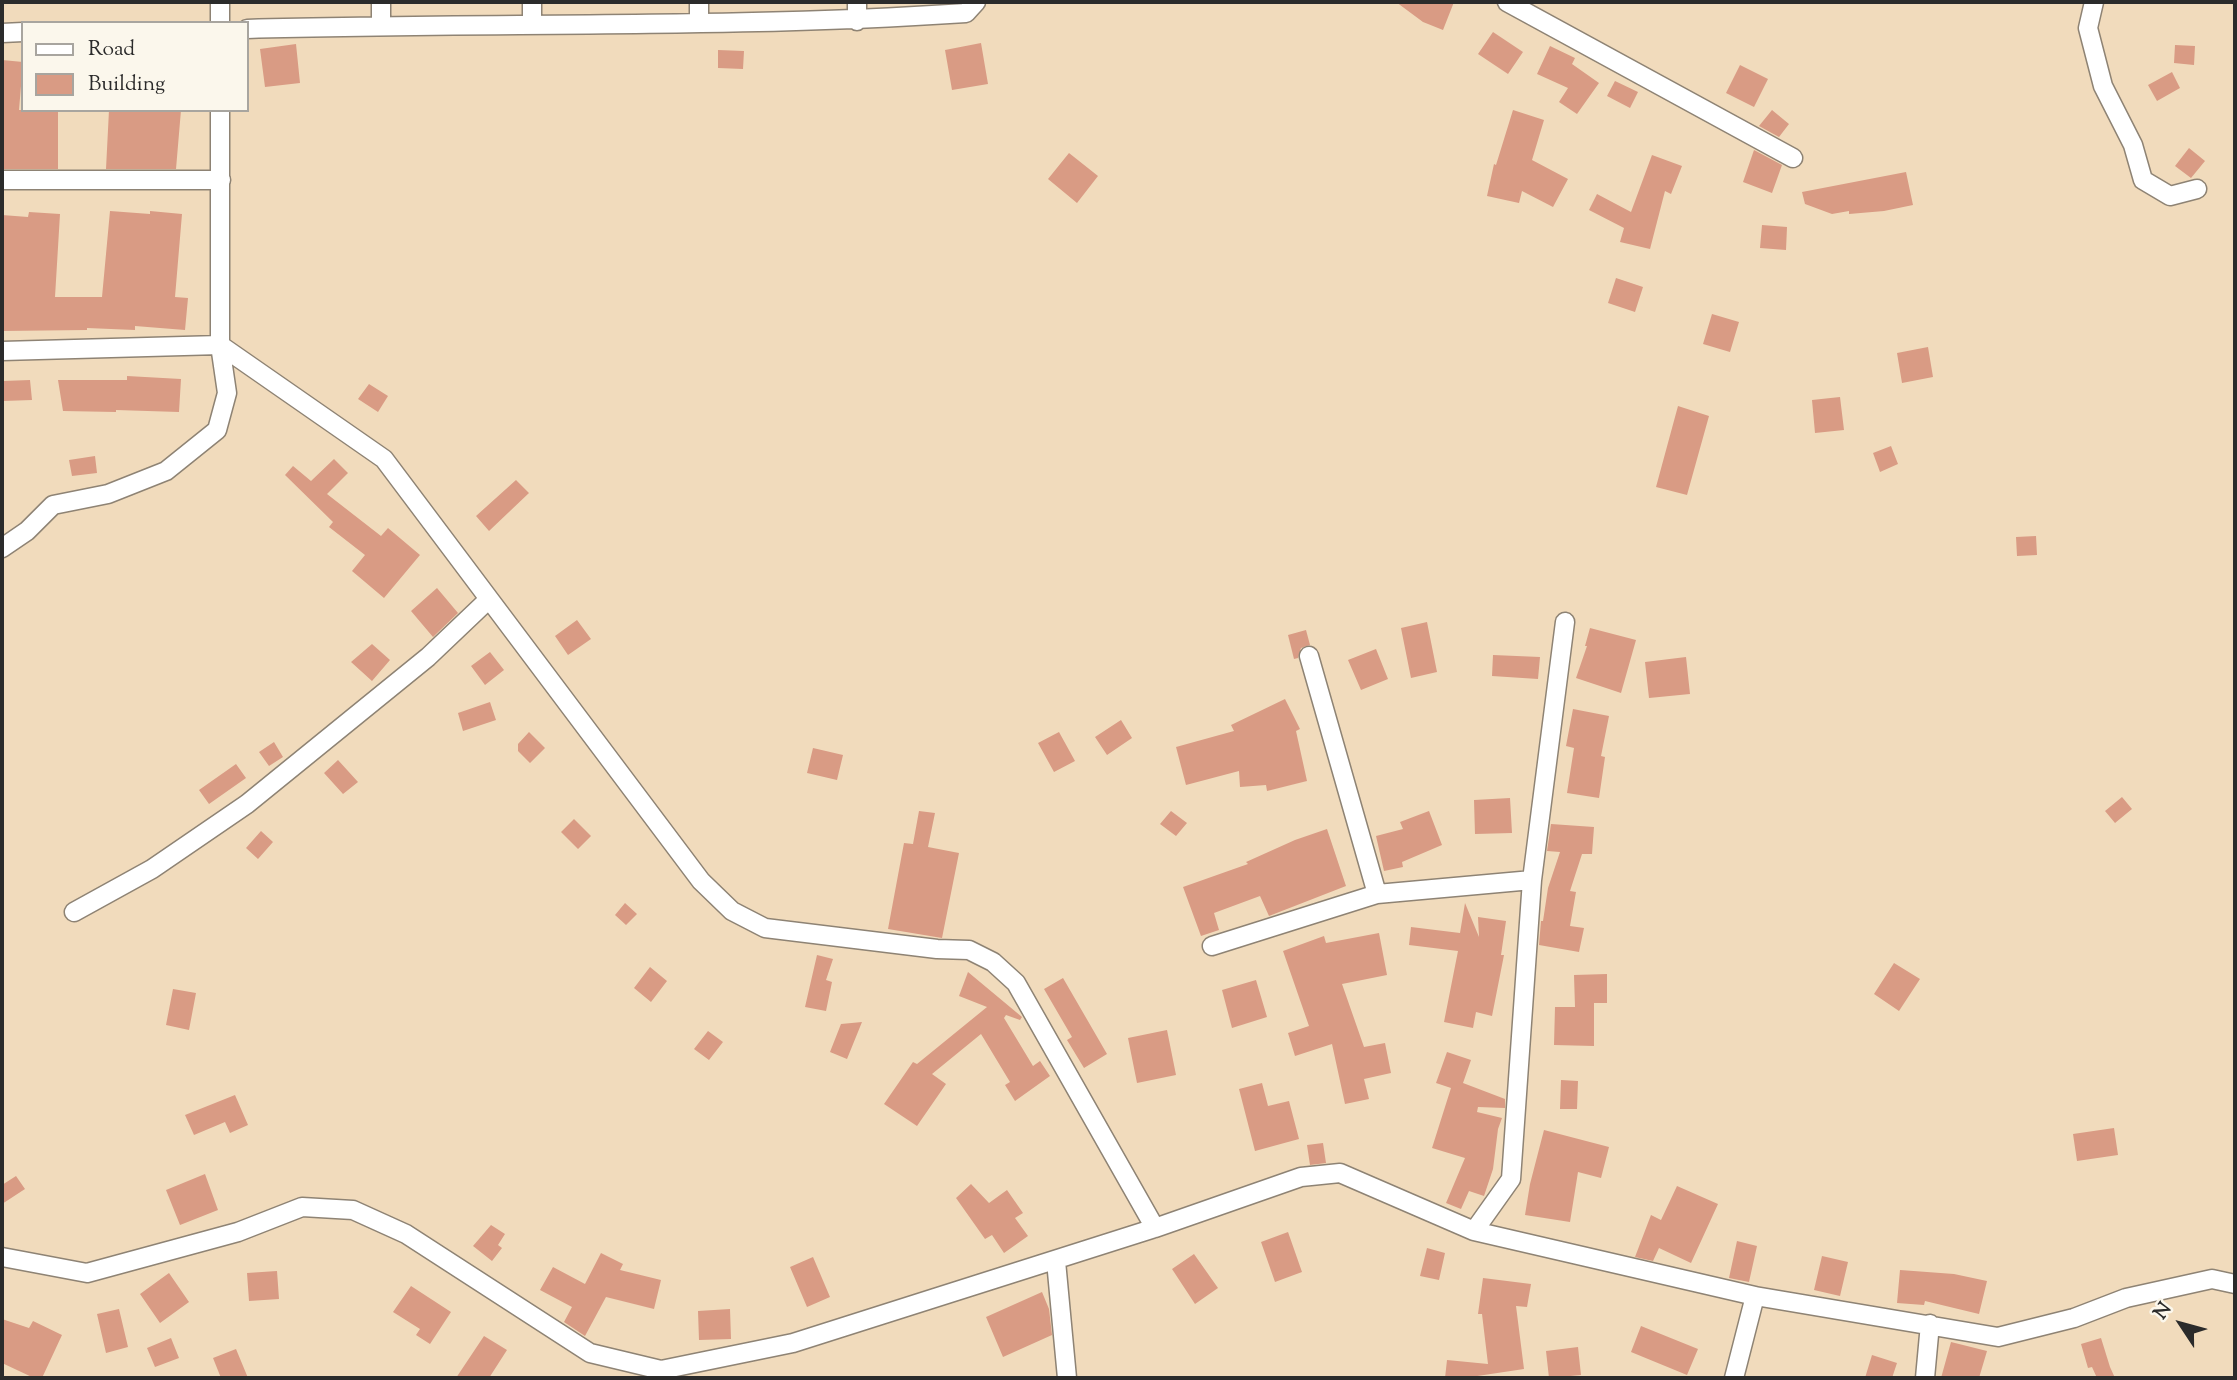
<!DOCTYPE html>
<html>
<head>
<meta charset="utf-8">
<style>
  body { margin:0 }
  #map { position:relative; width:2237px; height:1380px; overflow:hidden; background:#f1dbbc; font-family:"Sorts Mill Goudy",serif }
  canvas { display:block }
  .frame { position:absolute; inset:0; border:4px solid #2b2b2b; pointer-events:none }
  .legend { position:absolute; left:21px; top:21px; width:228px; height:91px; box-sizing:border-box; background:#fbf7ec; border:2px solid #a8a59f; margin:0; padding:9px 12px; list-style:none; font-size:21px; color:#2b2b2b }
  .legend li { display:flex; align-items:center; gap:14px; height:35px }
  .legend b { width:35px; border:2px solid #a8a59f }
  .north { position:absolute; left:2146px; top:1289px; width:70px; height:70px; -webkit-text-stroke:5px #fbf7ec; paint-order:stroke; rotate:306deg; font-size:19px; font-weight:700; line-height:28px; text-align:center; color:#2b2b2b }
  .north::after { content:''; display:block; margin:auto; width:24px; height:32px; background:#2b2b2b; clip-path:polygon(50% 0,100% 100%,50% 72%,0 100%) }
</style>
</head>
<body>
<div id="map">
<canvas width="2237" height="1380"></canvas>
<div class="frame"></div>
<ul class="legend">
<li><b style="height:9px;background:#fff"></b>Road</li>
<li><b style="height:19px;background:#d99b84"></b>Building</li>
</ul>
<div class="north">N</div>
</div>
<script>
const ctx = document.querySelector('canvas').getContext('2d');
ctx.lineJoin = 'round';
function fillPath(path, color) { ctx.fillStyle = color; ctx.fill(path, 'evenodd'); }
function stroke(path, color, width, dash) { ctx.strokeStyle = color; ctx.lineWidth = width; ctx.lineCap = dash ? 'butt' : 'round'; ctx.setLineDash(dash || []); ctx.stroke(path); }
const building = new Path2D(`
  M1396,2H1454L1443,30L1423,22Z
  M1493,32L1523,52L1508,74L1478,54Z
  M981,43L988,84L952,90L945,50Z
  M296,44L300,83L265,87L260,49Z
  M2175,45L2195,46L2194,65L2174,63Z
  M1550,46L1575,58L1572,64L1599,83L1577,114L1559,102L1568,88L1537,74Z
  M718,50L744,51L743,69L718,68Z
  M2,60L23,62L19,110H58V169H2Z
  M1740,65L1768,79L1754,107L1726,93Z
  M2172,72L2180,88L2157,101L2148,85Z
  M1615,81L1638,92L1630,108L1607,96Z
  M109,110H181L176,169H106Z
  M1513,110L1544,120L1532,160L1568,179L1553,207L1522,191L1519,203L1487,196L1494,164L1496,165Z
  M1772,110L1789,124L1779,137L1759,126Z
  M2189,148L2205,161L2191,178L2175,166Z
  M1754,150L1782,165L1772,193L1743,182Z
  M1069,153L1098,176L1077,203L1048,179Z
  M1652,155L1682,166L1671,194L1665,191L1650,249L1620,242L1624,228L1589,210L1597,194L1631,212Z
  M1906,172L1913,205L1884,211L1849,214V211L1832,214L1805,204L1802,192Z
  M110,211L150,214V211L182,214L175,297L188,298L185,330L135,326V330L87,328V330L2,331V215L28,217L29,212L60,214L55,297H102Z
  M1762,225L1787,227L1786,250L1760,248Z
  M1616,278L1643,287L1635,312L1608,303Z
  M1712,314L1739,322L1730,352L1703,344Z
  M1928,347L1933,377L1902,383L1897,353Z
  M127,376L181,379L179,412L116,410V412L63,411L58,380H127Z
  M30,380L32,400L3,401V381Z
  M369,384L388,396L378,412L358,399Z
  M1840,397L1844,430L1815,433L1812,400Z
  M1678,406L1709,416L1687,495L1656,487Z
  M1891,446L1898,464L1880,472L1873,453Z
  M95,456L97,473L72,476L69,460Z
  M334,459L348,473L327,494L381,536L388,528L420,555L384,598L352,571L365,555L329,527L333,522L285,475L293,466L311,481Z
  M516,480L529,493L489,531L476,516Z
  M2036,536L2037,555L2017,556L2016,537Z
  M437,588L458,613L433,637L411,611Z
  M577,620L591,639L568,655L555,636Z
  M1427,622L1437,672L1411,678L1401,628Z
  M1590,628L1636,640L1621,693L1576,678L1587,646H1585Z
  M1306,630L1310,645L1301,648L1298,658L1294,659L1288,635Z
  M372,644L390,660L372,681L351,662Z
  M1376,649L1388,679L1361,690L1348,660Z
  M490,652L504,670L485,685L471,666Z
  M1493,655L1540,657L1538,679L1492,676Z
  M1686,657L1690,694L1649,698L1645,662Z
  M1285,699L1300,729L1296,731L1307,781L1267,791L1266,785L1240,787L1239,771L1186,785L1176,747L1234,731L1231,725Z
  M490,702L496,720L463,731L458,713Z
  M1573,709L1609,716L1601,756L1605,757L1599,798L1567,793L1574,748L1566,746Z
  M1121,720L1132,738L1107,755L1095,737Z
  M529,732L545,748L530,763L518,751V744Z
  M1059,732L1075,761L1054,772L1038,743Z
  M274,742L283,757L269,766L259,752Z
  M813,748L843,755L837,780L807,773Z
  M338,760L358,782L343,794L324,773Z
  M236,764L246,778L209,804L199,790Z
  M2122,797L2132,809L2115,823L2105,811Z
  M1510,798L1512,833L1475,834L1474,800Z
  M919,811L935,813L928,847L959,853L942,938L888,929L904,843L913,844Z
  M1171,811L1187,823L1176,836L1160,824Z
  M1429,811L1442,845L1402,862L1403,867L1384,871L1376,836L1403,829L1400,822Z
  M574,819L591,836L578,849L561,832Z
  M1551,824L1594,827L1592,854H1582L1570,891L1576,892L1570,926L1584,928L1579,952L1539,945L1541,921H1543L1548,888L1560,852L1547,851Z
  M1327,829L1346,886L1269,916L1260,896L1214,913L1219,930L1201,936L1183,887L1248,864L1246,862L1295,840Z
  M261,831L273,842L258,859L246,848Z
  M625,903L637,914L626,925L615,915Z
  M1465,903L1479,937L1478,917L1506,921L1501,955H1504L1492,1016L1476,1012L1473,1028L1444,1022L1458,951L1409,945L1411,927L1460,933Z
  M1379,933L1387,975L1342,984L1364,1047L1385,1043L1391,1073L1364,1079L1369,1099L1345,1104L1332,1044L1295,1056L1288,1033L1309,1026L1283,951L1324,936L1326,943Z
  M817,955L833,959L826,980L832,982L826,1011L805,1007Z
  M1894,963L1920,979L1899,1011L1874,994Z
  M650,967L667,981L651,1002L634,988Z
  M968,972L1022,1017L1020,1020L1006,1015L1004,1018L1033,1066L1040,1061L1050,1076L1015,1101L1005,1085L1010,1082L981,1034L932,1074L946,1084L917,1126L884,1104L913,1062L917,1064L987,1007L959,996Z
  M1607,974V1003H1594V1046L1554,1045L1555,1007H1575L1574,975Z
  M1063,978L1107,1054L1084,1068L1067,1040L1072,1037L1044,989Z
  M1256,980L1267,1017L1232,1028L1222,990Z
  M173,989L196,993L189,1030L166,1025Z
  M862,1022L847,1059L830,1052L841,1024Z
  M1167,1030L1176,1075L1137,1083L1128,1038Z
  M708,1031L723,1042L709,1060L694,1049Z
  M1447,1052L1471,1060L1463,1083L1505,1099V1108L1478,1107L1477,1112L1502,1118L1498,1129L1493,1169L1484,1196L1469,1191L1461,1209L1446,1203L1465,1158L1432,1148L1451,1088L1436,1083Z
  M1561,1080L1578,1081L1577,1109H1560Z
  M1262,1083L1268,1106L1289,1101L1299,1139L1255,1151L1239,1089Z
  M235,1095L248,1125L230,1133L225,1122L194,1135L185,1115Z
  M2114,1128L2118,1155L2077,1161L2073,1134Z
  M1544,1130L1609,1147L1601,1178L1578,1172L1570,1222L1525,1215L1530,1184Z
  M1323,1143L1326,1163L1310,1165L1307,1145Z
  M205,1174L218,1210L180,1225L166,1190Z
  M16,1176L25,1189L2,1204V1185Z
  M971,1184L989,1203L1007,1190L1023,1213L1015,1218L1028,1236L1004,1253L992,1235L985,1239L956,1198Z
  M1677,1186L1718,1204L1691,1263L1659,1248L1653,1261L1635,1257L1651,1215L1661,1220Z
  M491,1225L505,1234L498,1245L502,1248L492,1261L473,1246Z
  M1288,1232L1302,1272L1275,1282L1261,1242Z
  M1737,1241L1757,1246L1749,1282L1729,1278Z
  M1427,1248L1445,1253L1439,1280L1420,1276Z
  M601,1253L623,1264L620,1270L661,1280L654,1309L606,1297L585,1336L564,1322L572,1307L540,1290L553,1267L585,1284Z
  M1194,1254L1218,1288L1195,1304L1172,1269Z
  M1822,1256L1848,1262L1840,1296L1814,1290Z
  M813,1257L830,1297L807,1307L790,1267Z
  M1900,1270L1954,1274L1987,1281L1979,1314L1925,1301L1924,1305L1897,1303Z
  M277,1271L279,1299L249,1301L247,1273Z
  M169,1273L189,1302L160,1323L140,1294Z
  M1483,1278L1531,1284L1527,1307L1516,1306L1524,1369L1464,1378H1445L1447,1360L1488,1364L1482,1314H1478Z
  M411,1286L451,1312L430,1344L416,1335L420,1329L393,1312Z
  M1042,1292L1049,1309L1052,1335L1003,1357L986,1317Z
  M119,1309L128,1347L106,1353L97,1314Z
  M730,1309L731,1339L699,1340L698,1311Z
  M2,1319L29,1328L33,1321L62,1335L42,1378H34L2,1363Z
  M1641,1326L1698,1349L1687,1375L1631,1352Z
  M484,1336L507,1350L489,1378H456Z
  M171,1338L179,1358L155,1367L147,1348Z
  M2101,1338L2110,1367L2115,1378H2097L2092,1367L2088,1368L2081,1344Z
  M1951,1342L1987,1351L1979,1378H1941Z
  M1578,1347L1581,1375L1549,1378L1546,1351Z
  M236,1349L248,1378H221L213,1358Z
  M1872,1355L1897,1363L1892,1378H1865Z`);
const minor = new Path2D(`
  M381,2V25
  M532,2V24
  M699,2V22
  M857,2V21
  M1507,2L1793,158
  M2094,2L2088,28L2103,86L2133,145L2143,180L2170,196L2197,189
  M220,23V2
  M247,29C486,22 727,29 966,13L976,2
  M2,33L23,32
  M2,180H221
  M2,351L220,345V110
  M2,548L27,531L53,505L108,494L166,471L217,430L227,393L220,345L384,459L701,881L732,911L765,928L937,949L969,950L993,962L1016,983L1155,1228
  M1309,656L1377,894
  M74,912L152,869L247,804L428,657L489,599
  M1212,946L1377,894L1532,880
  M1474,1231L1511,1179L1532,880L1565,622
  M2,1257L87,1273L238,1232L302,1207L353,1210L406,1234L590,1353L661,1370L793,1343L1155,1228L1301,1177L1340,1173L1474,1231L1755,1296L1998,1337L2074,1318L2126,1298L2212,1279L2235,1284
  M1056,1261L1067,1378
  M1734,1378L1755,1296
  M1925,1378L1930,1324`);
fillPath(building, '#d99b84');
stroke(minor, '#8e8374', 21);
stroke(minor, '#fff', 18);
</script>
</body>
</html>
